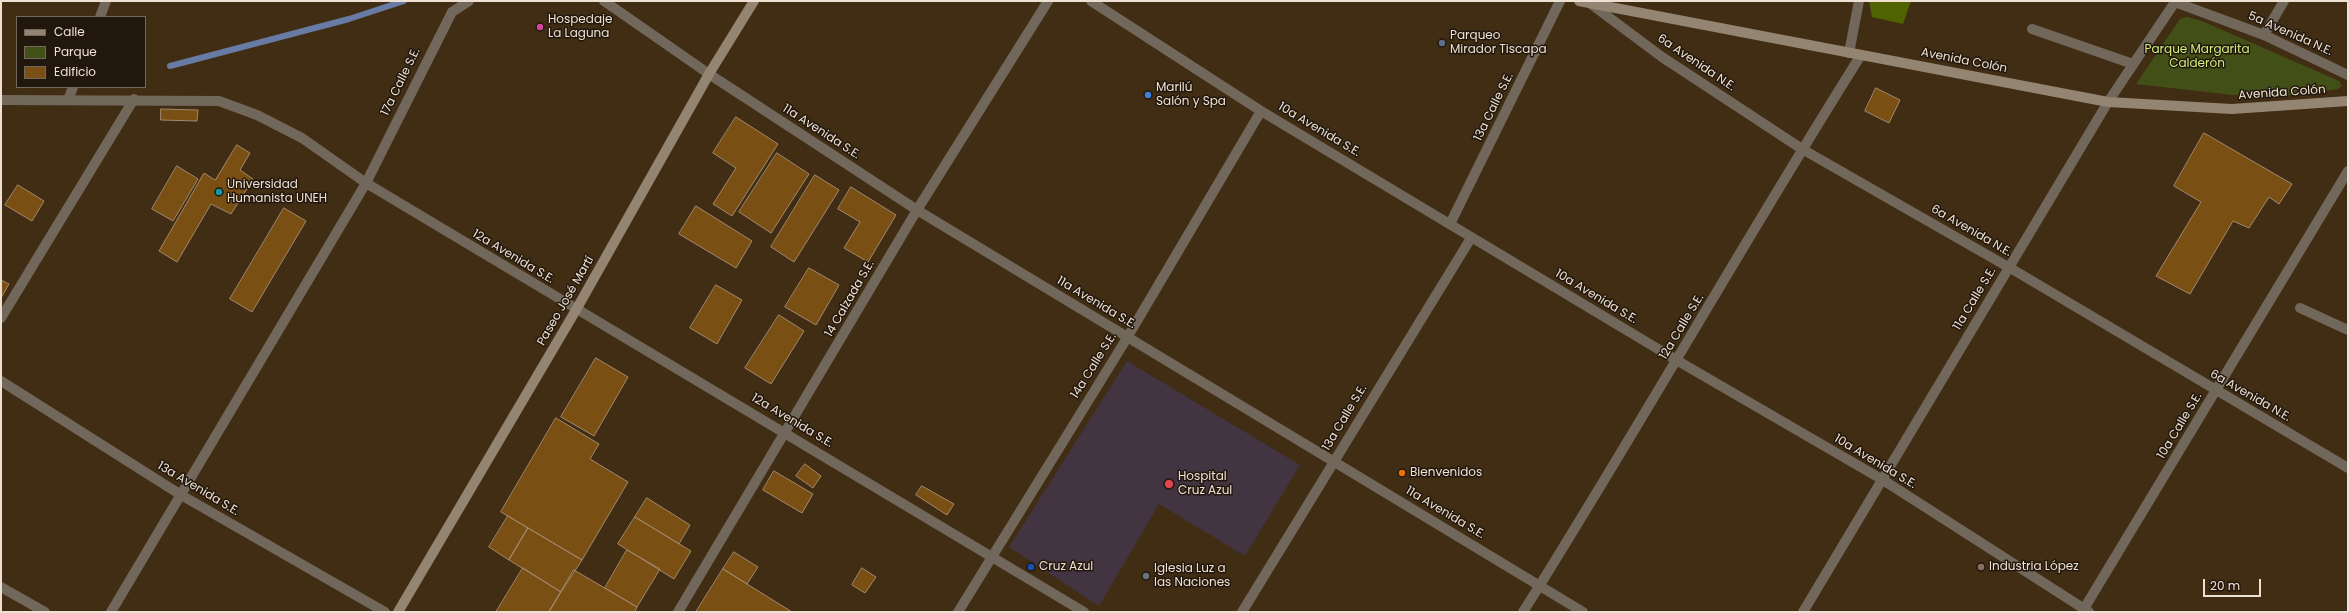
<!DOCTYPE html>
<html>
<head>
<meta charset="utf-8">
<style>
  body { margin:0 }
  #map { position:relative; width:2349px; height:613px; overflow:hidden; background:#412d14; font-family:Poppins,sans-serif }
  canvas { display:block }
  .frame { position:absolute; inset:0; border:2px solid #eee1d3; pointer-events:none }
  .legend { position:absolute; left:16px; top:16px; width:130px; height:72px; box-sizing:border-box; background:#21170d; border:1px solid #73685c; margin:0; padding:5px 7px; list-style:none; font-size:12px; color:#eee1d3 }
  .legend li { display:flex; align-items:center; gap:8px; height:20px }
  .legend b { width:20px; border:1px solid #73685c }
  .scale { position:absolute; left:2203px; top:579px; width:58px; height:18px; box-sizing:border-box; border:2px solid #eee1d3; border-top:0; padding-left:5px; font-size:12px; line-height:14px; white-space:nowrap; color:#eee1d3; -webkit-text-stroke:3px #21170d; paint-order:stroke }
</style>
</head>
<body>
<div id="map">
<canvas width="2349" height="613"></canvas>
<div class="frame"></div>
<ul class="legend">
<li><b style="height:5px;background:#948572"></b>Calle</li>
<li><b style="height:11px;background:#424f17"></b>Parque</li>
<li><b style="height:11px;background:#7a4f13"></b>Edificio</li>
</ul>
<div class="scale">20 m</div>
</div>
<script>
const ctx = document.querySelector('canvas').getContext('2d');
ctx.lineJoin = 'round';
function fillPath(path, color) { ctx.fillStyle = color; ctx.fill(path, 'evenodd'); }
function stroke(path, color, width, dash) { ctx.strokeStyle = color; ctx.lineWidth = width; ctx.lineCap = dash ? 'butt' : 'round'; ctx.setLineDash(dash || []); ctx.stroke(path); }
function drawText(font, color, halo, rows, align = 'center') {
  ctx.font = font + ' Poppins,sans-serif'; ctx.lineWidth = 3; ctx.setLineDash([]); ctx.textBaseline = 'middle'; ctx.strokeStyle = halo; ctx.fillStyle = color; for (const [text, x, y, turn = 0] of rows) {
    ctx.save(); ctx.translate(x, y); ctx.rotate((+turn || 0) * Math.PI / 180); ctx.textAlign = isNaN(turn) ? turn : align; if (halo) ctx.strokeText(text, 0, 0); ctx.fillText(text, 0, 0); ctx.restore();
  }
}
const medical = new Path2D(`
  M1127,361L1300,465L1245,556L1159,504L1099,606L1009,547Z`);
const green = new Path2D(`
  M2187,17L2202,21L2339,81L2342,86L2338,89L2283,96L2233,95L2136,84L2180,19Z`);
const forest = new Path2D(`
  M1869,1H1911L1903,24L1872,17Z`);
const stream = new Path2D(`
  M170,66L349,19L404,1`);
const building = new Path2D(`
  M1876,88L1900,100L1889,123L1865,111Z
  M161,109L198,110L197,121L161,120Z
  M736,117L778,144L732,216L713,204L736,168L713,153Z
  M2204,133L2292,184L2279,204L2269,197L2249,228L2233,221L2190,294L2156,276L2201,202L2174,186Z
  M237,145L250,153L240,170L253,179L231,214L211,204L177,262L159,251L204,173L215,180Z
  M777,153L809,174L771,233L739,212Z
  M177,166L198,179L173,221L152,209Z
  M815,175L839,190L794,262L771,247Z
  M18,185L44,201L32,221L5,205Z
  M851,187L896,215L868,262L844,248L860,222L838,209Z
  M696,206L752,241L736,268L679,234Z
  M284,208L306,221L252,312L230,299Z
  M809,268L839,285L816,325L785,307Z
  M1,280L9,284L1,298Z
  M716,285L742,300L717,344L690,328Z
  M779,315L804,331L771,384L745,368Z
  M596,358L628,377L594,436L561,417Z
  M556,418L599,444L590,459L628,482L582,560L501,512Z
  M805,464L821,476L813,488L796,476Z
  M774,471L813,494L802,513L763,490Z
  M922,486L954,504L947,515L916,495Z
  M647,498L690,525L679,544L635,517Z
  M508,516L528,528L509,560L489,547Z
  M635,517L691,551L674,579L618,544Z
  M528,528L582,560L561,592L509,560Z
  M627,550L660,569L637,607L605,588Z
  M734,552L758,567L747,584L723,569Z
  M523,568L561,592L549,612H496Z
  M862,568L876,577L865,593L852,585Z
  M723,569L747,584L792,612H696Z
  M574,570L637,607L635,612H549Z`);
const service = new Path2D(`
  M100,17L106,1
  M2032,29L2133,64
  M2264,35L2284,1
  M1849,53L1859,1
  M68,100L73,87
  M2300,308L2348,330`);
const minor = new Path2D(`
  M604,1L709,74L917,210L1583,612
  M1091,1L1261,111L1678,361L1883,480L2089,612
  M1591,4L1662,57L1802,149L2017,272L2348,468
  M1450,224L1560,1
  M1,318L134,99
  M1,381L181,495L385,612
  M1,587L45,612
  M111,612L366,183L452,12L469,1
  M678,612L917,210L1048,1
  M958,612L1127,338L1261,111
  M1242,612L1471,238
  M1523,612C1639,428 1745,239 1861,55
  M1803,612L2108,102L2175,2L2264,35L2348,75
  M2082,612L2348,171`);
const tertiary = new Path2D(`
  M1,100L219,101L257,115L302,138L366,183L1084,612`);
const secondary = new Path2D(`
  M1579,1L2108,102L2232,109L2348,101
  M398,612L576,310L709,74L754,1`);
const markers = [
  [540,27,4,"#d1479c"],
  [1442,43,4,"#5c6f8a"],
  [1148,95,4,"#3f7fe0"],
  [219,192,4,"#0f9aa8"],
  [1402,473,4,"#e8710a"],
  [1169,484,5,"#e0444e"],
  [1031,567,4,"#1a4fb4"],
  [1981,567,4,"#8d6e63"],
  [1146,576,4,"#6b7280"]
];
const poiNames = [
  ["Hospedaje",548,20],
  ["La Laguna",548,34],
  ["Parqueo",1450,36],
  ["Mirador Tiscapa",1450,50],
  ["Marilú",1156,88],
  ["Salón y Spa",1156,102],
  ["Universidad",227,185],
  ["Humanista UNEH",227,199],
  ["Bienvenidos",1410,473],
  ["Hospital",1178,477],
  ["Cruz Azul",1178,491],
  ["Cruz Azul",1039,567],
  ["Industria López",1989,567],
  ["Iglesia Luz a",1154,569],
  ["las Naciones",1154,583]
];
const streetNames = [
  ["5a Avenida N.E.",2290,34,24],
  ["Avenida Colón",1964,61,11],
  ["6a Avenida N.E.",1696,63,34],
  ["17a Calle S.E.",401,82,-64],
  ["Avenida Colón",2282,93,-4],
  ["13a Calle S.E.",1494,107,-64],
  ["10a Avenida S.E.",1319,130,31],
  ["11a Avenida S.E.",821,132,33],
  ["6a Avenida N.E.",1971,231,30],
  ["12a Avenida S.E.",513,257,31],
  ["10a Avenida S.E.",1596,297,31],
  ["14 Calzada S.E.",850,299,-60],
  ["11a Calle S.E.",1975,299,-59],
  ["Paseo José Martí",566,301,-60],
  ["11a Avenida S.E.",1096,303,31],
  ["12a Calle S.E.",1682,327,-59],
  ["14a Calle S.E.",1094,366,-58],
  ["6a Avenida N.E.",2250,396,30],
  ["13a Calle S.E.",1345,418,-59],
  ["12a Avenida S.E.",792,421,31],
  ["10a Calle S.E.",2180,426,-59],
  ["10a Avenida S.E.",1875,462,31],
  ["13a Avenida S.E.",198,489,31],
  ["11a Avenida S.E.",1445,513,31]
];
const parkNames = [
  ["Parque Margarita",2197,50],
  ["Calderón",2197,64]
];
fillPath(medical, '#423440');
fillPath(green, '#424f17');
fillPath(forest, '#506300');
stroke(stream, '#687ba5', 6);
fillPath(building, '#7a4f13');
stroke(building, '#a2896e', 1);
stroke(service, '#71675b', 10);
stroke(minor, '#71675b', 10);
stroke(tertiary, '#71675b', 10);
stroke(secondary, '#948572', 10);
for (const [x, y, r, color] of markers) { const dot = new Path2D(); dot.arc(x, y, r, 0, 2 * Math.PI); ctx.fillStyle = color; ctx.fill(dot); stroke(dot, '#21170d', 1.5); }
drawText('12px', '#eee1d3', '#21170d', poiNames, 'left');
drawText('12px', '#eee1d3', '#21170d', streetNames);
drawText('12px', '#d0ef7d', '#21170d', parkNames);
</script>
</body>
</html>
